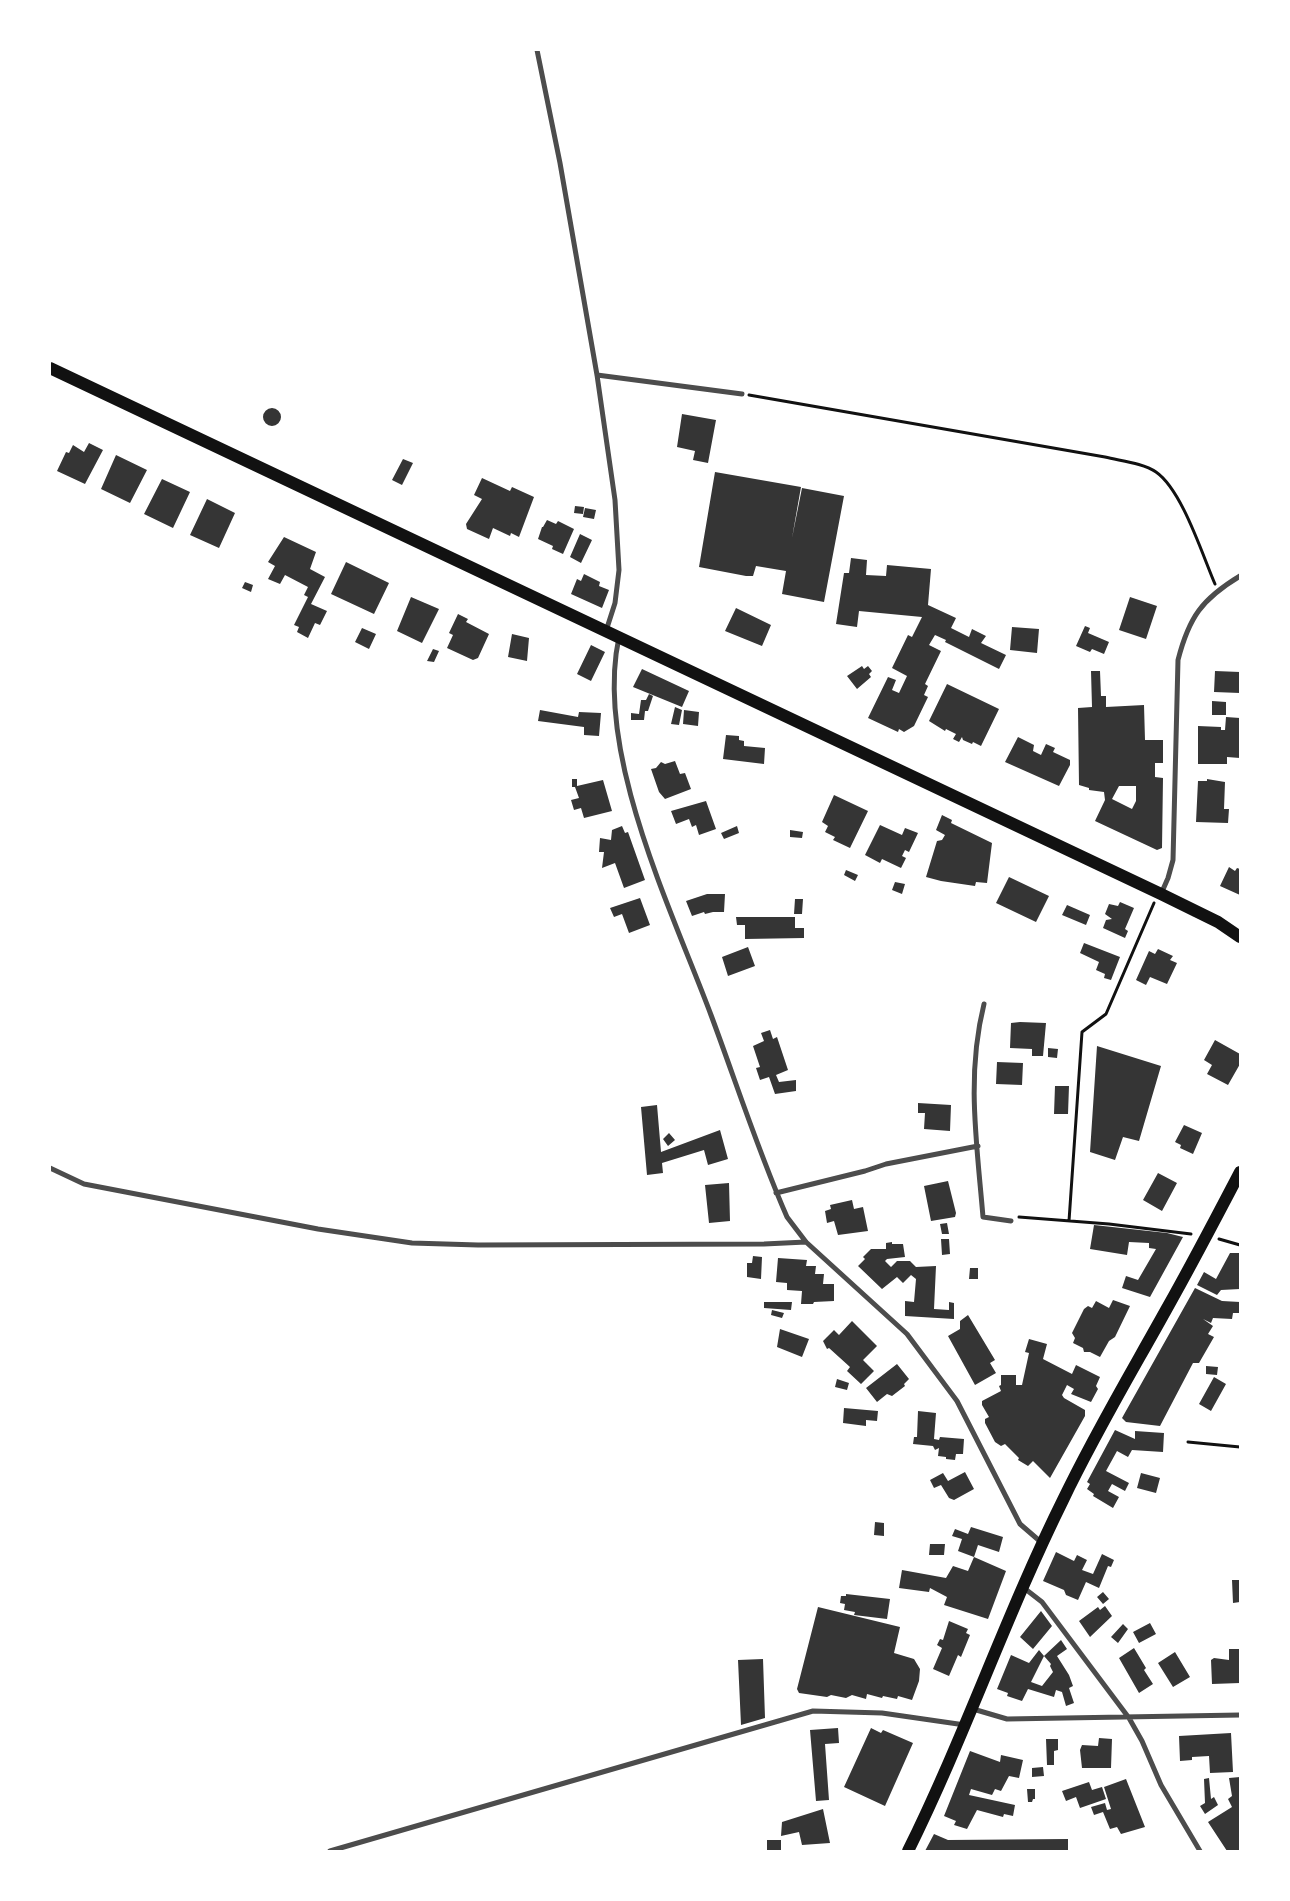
<!DOCTYPE html>
<html>
<head>
<meta charset="utf-8">
<style>
  body { margin:0 }
  #map { position:relative; width:1290px; height:1901px; overflow:hidden; background:#fff; font-family:"PT Sans",sans-serif }
  canvas { display:block }
  .frame { position:absolute; inset:0; border:51px solid #fff; pointer-events:none }
</style>
</head>
<body>
<div id="map">
<canvas width="1290" height="1901"></canvas>
<div class="frame"></div>
</div>
<script>
const ctx = document.querySelector('canvas').getContext('2d');
ctx.lineJoin = 'round';
function fillPath(path, color) { ctx.fillStyle = color; ctx.fill(path, 'evenodd'); }
function stroke(path, color, width, dash) { ctx.strokeStyle = color; ctx.lineWidth = width; ctx.lineCap = dash ? 'butt' : 'round'; ctx.setLineDash(dash || []); ctx.stroke(path); }
const building = new Path2D(`
  M263 417a9 9 0 1 1 18 0a9 9 0 1 1-18 0Z
  M682,414L716,420L708,463L693,460L695,451L677,447Z
  M89,443L103,450L85,484L57,471L66,452L69,453L73,445L84,452Z
  M116,455L147,470L130,503L101,489Z
  M403,459L413,463L402,485L392,480Z
  M715,472L801,487L792,538L802,488L844,496L824,602L782,594L786,571L756,566L753,576H746L699,567Z
  M482,478L510,491L512,487L534,497L519,537L511,533L510,536L493,528L489,539L467,529L466,524L482,499L474,495Z
  M162,479L190,492L173,528L144,514Z
  M207,499L235,513L219,548L190,535Z
  M575,506L584,507L583,514L574,513Z
  M585,508L596,510L594,519L583,517Z
  M547,520L556,524L558,521L574,529L563,554L552,549L553,546L538,539L542,527H543Z
  M580,534L592,540L581,563L570,557Z
  M284,537L316,552L310,569L325,577L311,604L327,611L320,625L315,623L308,638L297,632L299,627L294,625L308,597L304,595L308,587L285,575L280,584L268,579L275,566L268,562Z
  M851,558L867,560L866,575L886,576L887,565L931,569L928,605L956,618L951,628L969,637L972,629L986,636L981,643L1006,655L999,669L945,642L946,640L935,635L929,645L941,651L925,684L928,686L924,695L928,697L914,726L904,732L899,729L898,732L868,718L888,677L896,680L892,690L899,693L907,676L892,668L908,635L912,637L922,617L859,611L857,627L836,624L844,573H849Z
  M346,562L389,583L374,614L331,594Z
  M584,574L600,582L599,586L609,590L602,608L571,594L577,579L581,581Z
  M245,582L253,585L251,592L242,588Z
  M411,597L439,609L422,643L397,631Z
  M1130,597L1157,606L1146,639L1119,630Z
  M736,608L771,625L762,646L725,631Z
  M458,614L468,619L466,622L489,634L478,658L473,660L447,648L453,635L449,633Z
  M1085,626L1090,628L1088,633L1109,642L1104,654L1092,649L1090,652L1076,646Z
  M1012,627L1039,629L1037,653L1010,650Z
  M362,628L376,634L369,649L355,642Z
  M512,634L529,638L527,661L508,657Z
  M591,645L605,652L591,681L577,674Z
  M433,649L439,651L434,662L427,661Z
  M862,666L864,669L868,666L872,671L869,674L871,677L857,689L847,676Z
  M642,669L689,691L682,707L633,687Z
  M1091,671H1100L1101,696H1106V707L1144,705L1145,740H1163V763H1155V777L1163,778L1162,848L1157,850L1095,821L1105,800L1104,792L1089,790V788L1079,785L1078,708L1092,707ZM1119,786H1136V801L1132,809L1112,799Z
  M1215,671L1240,672V693L1214,692Z
  M947,684L999,709L981,746L973,742L972,744L963,740L962,737L959,742L953,739L956,734L946,729L945,731L929,721Z
  M649,694L653,696L648,711H645L644,720H631V713L639,714L641,700H646Z
  M1212,701L1226,702V715H1212Z
  M675,707L682,710L679,725L671,724Z
  M540,710L578,717L579,712L601,713L599,736L584,735V727L538,721Z
  M684,710L699,712L698,726L683,724Z
  M1226,717L1240,718V758L1227,757V764H1198V726L1221,727V730H1225Z
  M726,735L739,736V740L744,741V746L765,748L764,764L723,759Z
  M1018,737L1034,745L1033,751L1041,755L1046,744L1055,748L1053,752L1070,760V765L1059,786L1005,762Z
  M675,761L680,774L685,773L691,789L665,799L659,792L651,769L656,768L661,762L665,764Z
  M572,779H577V786L603,780L612,811L584,818L581,808L574,810L571,800L579,798L575,787H572Z
  M1207,779L1225,782L1224,809H1229L1228,823L1196,822L1198,781H1207Z
  M834,795L868,811L850,848L833,840L835,837L825,832L828,826L822,822Z
  M706,801L716,829L699,835L696,825L692,827L689,819L676,824L671,811Z
  M942,815L952,820L951,823L992,843L987,883L976,882L975,886L941,881L926,877L937,841L942,840L945,835L936,830Z
  M880,825L902,835L905,828L918,833L909,852L905,850L902,856L906,858L901,868L882,859L880,863L865,855Z
  M622,826L625,833L628,832L645,880L624,888L615,863L602,868L604,852H599L600,838L611,840L612,830Z
  M737,826L739,833L724,839L721,833Z
  M790,830L803,832L802,838L790,837Z
  M1229,867L1235,871L1237,868L1240,869V895L1220,886Z
  M846,870L858,875L855,881L844,875Z
  M1009,877L1049,896L1036,922L996,903Z
  M895,882L905,884L902,894L892,890Z
  M707,894H725L724,912H713L705,914L704,912L692,916L686,901Z
  M640,898L650,925L629,933L622,914L614,917L610,908Z
  M795,899H803L802,914H794Z
  M1120,902L1134,908L1125,929L1128,931L1125,938L1103,928L1106,920L1112,919L1105,914L1109,904L1118,906Z
  M1067,905L1090,915L1086,925L1062,915Z
  M736,917H795V928H804V938L745,939V925H737Z
  M1084,943L1120,957L1111,980L1104,978L1105,974L1096,970L1099,962L1080,953Z
  M748,947L755,966L728,976L722,957Z
  M1158,949L1173,956L1170,960L1177,963L1167,984L1150,977L1146,985L1136,980L1149,951L1155,954Z
  M1020,1022L1046,1023L1043,1056H1032V1049L1010,1048L1011,1023Z
  M770,1030L773,1039L777,1037L788,1070L776,1075L779,1082L796,1080V1091L775,1094L769,1077L760,1080L756,1068L760,1067L753,1046L764,1041L761,1033Z
  M1215,1040L1240,1054V1064L1228,1085L1207,1074L1212,1065L1204,1060Z
  M1097,1046L1161,1066L1139,1141L1123,1137L1115,1160L1090,1152Z
  M1048,1048L1058,1049L1057,1058L1048,1057Z
  M997,1062L1023,1063L1022,1085L996,1084Z
  M1055,1086H1069L1068,1114H1054Z
  M918,1103L951,1105L950,1131L924,1129L925,1113H918Z
  M657,1105L661,1152L720,1130L728,1159L708,1165L704,1150L662,1163L663,1173L647,1175L641,1107Z
  M1184,1125L1202,1133L1193,1154L1180,1148L1181,1145L1175,1142Z
  M669,1133L675,1140L668,1146L663,1139Z
  M1158,1173L1177,1183L1162,1211L1143,1200Z
  M948,1181L956,1213L955,1217L931,1221L924,1186Z
  M729,1183L730,1221L709,1223L705,1185Z
  M852,1200L854,1209L863,1207L868,1231L838,1235L834,1221L827,1223L825,1211L831,1209L830,1205Z
  M947,1223L949,1234H942L940,1224Z
  M1094,1225L1167,1233L1183,1237L1150,1297L1122,1288L1126,1276L1138,1280L1156,1249L1149,1248V1243L1129,1242L1127,1255L1090,1249Z
  M941,1239H949L950,1254L942,1255Z
  M892,1242V1244H903L905,1257L887,1259L885,1261L891,1267L897,1261H910L916,1267L936,1266L934,1309L949,1310V1302L954,1303V1319L905,1316V1301L914,1302L916,1279L911,1275L903,1283L897,1277L882,1289L858,1266L865,1259L863,1257L871,1249H886V1243Z
  M1230,1253H1240V1289L1221,1290L1217,1295L1197,1285L1204,1272L1216,1279Z
  M753,1256L762,1257L761,1279L747,1277V1263H752Z
  M778,1258L807,1260L806,1266H816L815,1274H824L823,1284H834V1301L814,1302L813,1304H801L802,1291L787,1290V1283L776,1282Z
  M970,1268H978V1279H969Z
  M1195,1288L1222,1301L1240,1302V1313H1233L1232,1319L1213,1318L1211,1323L1203,1319L1213,1326L1208,1334L1214,1337L1199,1363H1193L1160,1426L1126,1422L1122,1418Z
  M1113,1300L1130,1306L1115,1337L1109,1341L1100,1357L1090,1352H1084L1083,1348L1073,1343L1075,1338L1072,1333L1084,1309L1088,1306L1092,1308L1096,1301L1109,1308Z
  M764,1302H792L791,1310L764,1308Z
  M772,1310L784,1313L782,1318L771,1315Z
  M968,1315L995,1360L990,1363L996,1373L975,1385L948,1336L960,1329V1321Z
  M852,1321L877,1346L863,1360L874,1371L861,1384L847,1371L850,1367L829,1348L827,1349L823,1341L834,1330L839,1335Z
  M780,1329L809,1339L802,1357L777,1347Z
  M1029,1339L1047,1344L1043,1359L1072,1374L1076,1365L1100,1377L1096,1386L1098,1389L1091,1402L1071,1394L1074,1389L1067,1385L1062,1395L1064,1398L1085,1410V1416L1050,1478L1033,1461L1028,1466L1018,1460L1019,1458L1005,1444L1001,1446L995,1442L985,1423V1419L989,1417L982,1405V1401L1001,1391L999,1386L1001,1385V1375H1016V1385H1022L1029,1353L1025,1352Z
  M897,1364L909,1379L904,1384L905,1386L892,1396L887,1394L877,1402L866,1388Z
  M1206,1366L1218,1367L1217,1375L1206,1374Z
  M1214,1377L1226,1384L1211,1411L1199,1404Z
  M837,1379L849,1383L847,1390L835,1387Z
  M844,1408L878,1411L877,1421L866,1420V1426L843,1423Z
  M918,1411L936,1413L934,1439L939,1440L940,1437L964,1439L963,1454H956L955,1460L946,1459V1457L938,1456L939,1448L935,1450L933,1446L913,1444L914,1437H917Z
  M1115,1430L1135,1439V1431L1164,1433L1163,1452L1132,1450L1128,1457L1117,1451L1106,1471L1129,1483L1125,1491L1112,1484L1108,1491L1119,1497L1113,1508L1093,1496L1094,1494L1087,1489L1090,1484L1087,1482Z
  M965,1472L974,1489L954,1500L949,1498L941,1485L934,1488L930,1480L943,1473L948,1481Z
  M1141,1473L1160,1478L1156,1493L1137,1488Z
  M875,1522L884,1523V1536L874,1535Z
  M971,1527L1003,1537L999,1552L978,1545L974,1557L958,1551L962,1539L952,1536L955,1529L968,1534Z
  M930,1544H945L944,1555H929Z
  M1056,1552L1074,1561L1077,1555L1087,1560L1082,1570L1093,1574L1102,1554L1114,1560L1111,1567L1108,1566L1099,1588L1086,1582L1078,1600L1066,1595L1064,1590L1043,1581Z
  M974,1557L1006,1571L988,1619L944,1605L947,1597L930,1588L929,1592L899,1588L902,1570L946,1578L953,1566L968,1571Z
  M1232,1580H1240V1602L1233,1603Z
  M1103,1592L1109,1599L1103,1604L1097,1597Z
  M846,1594L890,1599L887,1619L854,1615L855,1612L844,1610L845,1604L840,1603L841,1596H846Z
  M1105,1606L1112,1616L1090,1637L1079,1621L1098,1607L1100,1610Z
  M818,1607L900,1627L894,1653L914,1659L920,1669L919,1681L912,1700L898,1696L897,1699L883,1696L882,1698L867,1694L866,1699L852,1695L846,1698L831,1695L827,1697L799,1693L797,1689Z
  M1041,1611L1052,1626L1033,1649L1020,1637Z
  M949,1621L968,1629L966,1633L970,1635L961,1657L958,1655L949,1676L933,1669L942,1648L937,1645L940,1639L943,1640Z
  M1150,1623L1156,1634L1139,1643L1133,1632Z
  M1123,1624L1128,1629L1118,1643L1111,1637Z
  M1061,1640L1067,1649L1057,1656L1069,1675L1073,1686L1069,1688L1074,1703L1066,1706L1062,1692L1056,1690L1054,1697L1028,1689L1022,1701L1007,1696L1008,1693L997,1689L1011,1655L1029,1663L1039,1650L1044,1656L1031,1682L1042,1686L1053,1672L1050,1666L1051,1664L1044,1656Z
  M1134,1648L1146,1668L1144,1670L1153,1684L1139,1693L1119,1658Z
  M1229,1649H1240V1683L1212,1684L1211,1660L1214,1658L1229,1660Z
  M1175,1652L1190,1677L1173,1687L1158,1663Z
  M763,1659L765,1718L741,1725L738,1660Z
  M838,1728L839,1743L825,1744L829,1800L816,1801L810,1730Z
  M871,1728L881,1733L883,1730L913,1743L885,1806L844,1787Z
  M1231,1733L1233,1772L1210,1773L1209,1756L1192,1757V1760L1180,1761L1179,1736Z
  M1099,1738L1112,1739L1111,1768H1082L1080,1750L1082,1745L1098,1746Z
  M1046,1739H1058V1750L1054,1751V1765H1047Z
  M970,1751L1000,1762L1001,1755L1023,1760L1019,1778L1009,1776L1001,1791L995,1789L992,1795L971,1789L969,1795L1015,1805L1013,1816L1004,1814L1003,1817L977,1810L967,1829L954,1825L956,1821L944,1816Z
  M1043,1767L1044,1776L1032,1777V1768Z
  M1240,1777V1851H1227L1208,1822L1232,1807L1228,1799L1232,1796L1229,1778Z
  M1209,1778L1211,1799L1214,1797L1218,1805L1205,1814L1200,1806L1205,1803L1204,1779Z
  M1126,1779L1145,1827L1121,1834L1117,1827L1110,1829L1103,1812L1094,1815L1091,1807L1105,1803L1107,1810L1111,1809L1104,1787Z
  M1089,1782L1092,1790L1102,1787L1106,1799L1080,1808L1076,1797L1066,1801L1062,1791Z
  M1027,1789H1035V1799H1033L1032,1802H1028Z
  M823,1809L830,1843L802,1845L799,1832L781,1836L782,1822Z
  M934,1834L948,1840L1068,1839V1851H925Z
  M767,1840H781V1851H767Z`);
const path = new Path2D(`
  M749,395L1105,457C1121,461 1143,463 1156,472C1182,490 1202,554 1215,584
  M1019,1217L1109,1224L1191,1234
  M1069,1221L1082,1032L1106,1014L1154,903
  M1219,1239L1240,1245
  M1188,1442L1240,1447`);
const minor = new Path2D(`
  M537,50L560,163L597,375L615,500L619,570L615,603L606,631
  M597,375L742,394
  M619,637C594,752 671,908 711,1015C736,1082 758,1151 787,1217L806,1242L907,1334L957,1401L1020,1524L1042,1543
  M1161,894L1168,878L1173,860L1178,660C1189,617 1202,599 1240,576
  M984,1004C966,1076 977,1144 983,1217L1011,1221
  M50,1168L84,1184L318,1229L412,1243L478,1245L764,1244L806,1242
  M776,1193L865,1171L886,1164L978,1146
  M1024,1588L1042,1602L1129,1718L1142,1741L1161,1785L1200,1851
  M973,1709L1007,1719L1240,1715
  M330,1851L813,1711L882,1713L965,1725`);
const primary = new Path2D(`
  M50,368L1161,894L1218,922L1240,937
  M908,1851C965,1736 1006,1615 1063,1500C1094,1435 1131,1373 1166,1310C1192,1264 1216,1218 1240,1172`);
fillPath(building, '#353535');
stroke(path, '#111', 3);
stroke(minor, '#4c4c4c', 5);
stroke(primary, '#111', 12);
</script>
</body>
</html>
